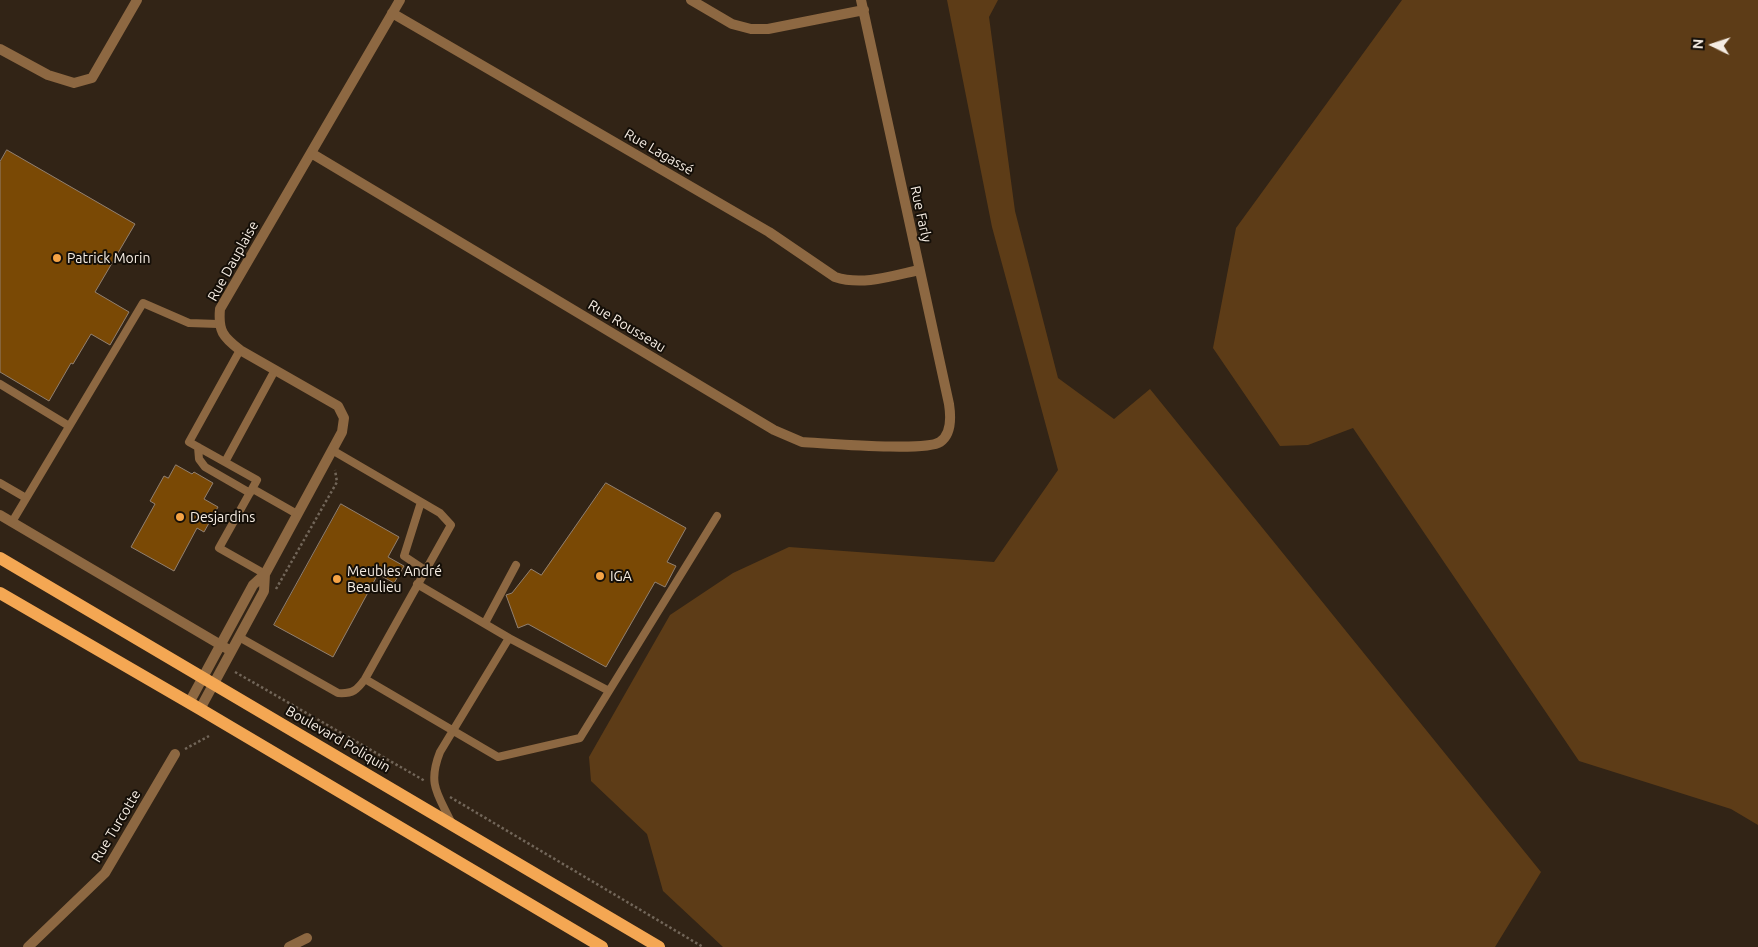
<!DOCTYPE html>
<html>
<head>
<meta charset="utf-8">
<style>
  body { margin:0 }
  #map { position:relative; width:1758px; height:947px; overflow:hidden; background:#322416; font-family:Ubuntu,sans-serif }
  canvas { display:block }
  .north { position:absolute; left:1688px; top:20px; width:50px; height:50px; -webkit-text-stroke:4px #150f08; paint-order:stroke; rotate:274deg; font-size:14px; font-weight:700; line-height:20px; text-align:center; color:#f6ede3 }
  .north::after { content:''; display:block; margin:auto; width:18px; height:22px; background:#f6ede3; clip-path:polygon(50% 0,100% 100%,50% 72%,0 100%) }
</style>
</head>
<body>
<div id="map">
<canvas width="1758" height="947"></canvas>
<div class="north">N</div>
</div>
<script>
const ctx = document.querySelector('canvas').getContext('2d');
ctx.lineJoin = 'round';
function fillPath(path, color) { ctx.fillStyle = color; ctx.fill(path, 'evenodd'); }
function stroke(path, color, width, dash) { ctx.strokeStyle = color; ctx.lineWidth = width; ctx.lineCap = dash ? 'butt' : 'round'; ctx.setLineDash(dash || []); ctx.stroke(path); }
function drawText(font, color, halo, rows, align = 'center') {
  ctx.font = font + ' Ubuntu,sans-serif'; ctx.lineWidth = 4; ctx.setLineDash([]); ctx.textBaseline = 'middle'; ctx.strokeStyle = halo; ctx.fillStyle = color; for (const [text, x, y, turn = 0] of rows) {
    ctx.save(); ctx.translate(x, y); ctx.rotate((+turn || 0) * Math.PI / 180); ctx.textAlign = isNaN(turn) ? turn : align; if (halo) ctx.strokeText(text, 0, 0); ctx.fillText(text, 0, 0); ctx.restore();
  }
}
const green = new Path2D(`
  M947,0H998L989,17L1015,211L1058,378L1114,419L1150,389L1541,872L1495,947H723L663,891L647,834L591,781L589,757L670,615L733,573L789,547L994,562L1058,470L992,227Z
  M1402,0H1758V825L1731,809L1579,761L1353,428L1308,445L1280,446L1213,348L1236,228Z`);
const building = new Path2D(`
  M7,150L135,224L95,292L129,312L110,345L91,334L73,364L71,363L49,401L0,372V162Z
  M176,465L192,474L194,472L213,483L204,499L218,507L204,532L197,528L174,571L131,547L155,504L150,501L164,476L168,478Z
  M606,483L686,528L667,562L676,566L665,587L655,582L606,667L528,624L518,628L506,595L512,593L531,569L541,575Z
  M341,504L399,537L388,557L404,566L394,583L378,574L333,657L274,625Z`);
const path = new Path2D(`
  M276,589L337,482L335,470
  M235,672L425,781
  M185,749L209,736
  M450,797L703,947`);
const lane = new Path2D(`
  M240,350L189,442L257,480L219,548L265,574
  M0,384L69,426
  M198,447L199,459L205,467L250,493
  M225,462L275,370
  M0,483L26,498
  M253,489L297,514
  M421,502L404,556L425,570
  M12,522L143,303L189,323L218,324
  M417,584L509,638L609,691
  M485,623L516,565
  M239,637L338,693C353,694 357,690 365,679L451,525L440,513L332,450
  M365,679L498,757L580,738L717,516
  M452,824C438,794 427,785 440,752L509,638`);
const street = new Path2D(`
  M691,0L732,24L751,29H768L864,10
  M392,13L769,232L835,277C862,286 892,276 919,270
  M0,49L48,75L74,83L92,78L137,0
  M311,153L774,430L802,442C825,443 925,452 940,442C952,434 951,417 949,404L861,0
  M0,515L231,651
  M189,703L253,585L265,574L342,432L344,418L338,406L240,350C223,337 218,331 220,309L400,0
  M200,709L264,591L265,574
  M28,947L105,873L175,754
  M289,947L307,938`);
const primary = new Path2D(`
  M0,558L659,947
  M0,593L200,709L602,947`);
const markers = [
  [57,258,5,"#f5a345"],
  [180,517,5,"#f5a345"],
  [600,576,5,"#f5a345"],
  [337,579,5,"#f5a345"]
];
const streetNames = [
  ["Rue Lagassé",659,152,30],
  ["Rue Farly",921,214,78],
  ["Rue Dauplaise",233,261,-61],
  ["Rue Rousseau",627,326,31],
  ["Boulevard Poliquin",338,739,30],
  ["Rue Turcotte",116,826,-59]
];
const poiNames = [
  ["Patrick Morin",67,258],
  ["Desjardins",190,517],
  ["Meubles André",347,571],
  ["Beaulieu",347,587],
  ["IGA",610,576]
];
fillPath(green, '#5d3c17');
fillPath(building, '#7a4905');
stroke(building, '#928070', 1);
stroke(path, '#726659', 2.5, [2.5, 2.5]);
stroke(lane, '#8d6842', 8);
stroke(street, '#8d6842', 10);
stroke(primary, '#f4a753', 12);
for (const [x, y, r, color] of markers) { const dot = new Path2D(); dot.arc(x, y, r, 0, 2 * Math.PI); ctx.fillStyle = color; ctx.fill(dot); stroke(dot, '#150f08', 2); }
drawText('14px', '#f6ede3', '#150f08', streetNames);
drawText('14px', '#f6ede3', '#150f08', poiNames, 'left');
</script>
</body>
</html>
